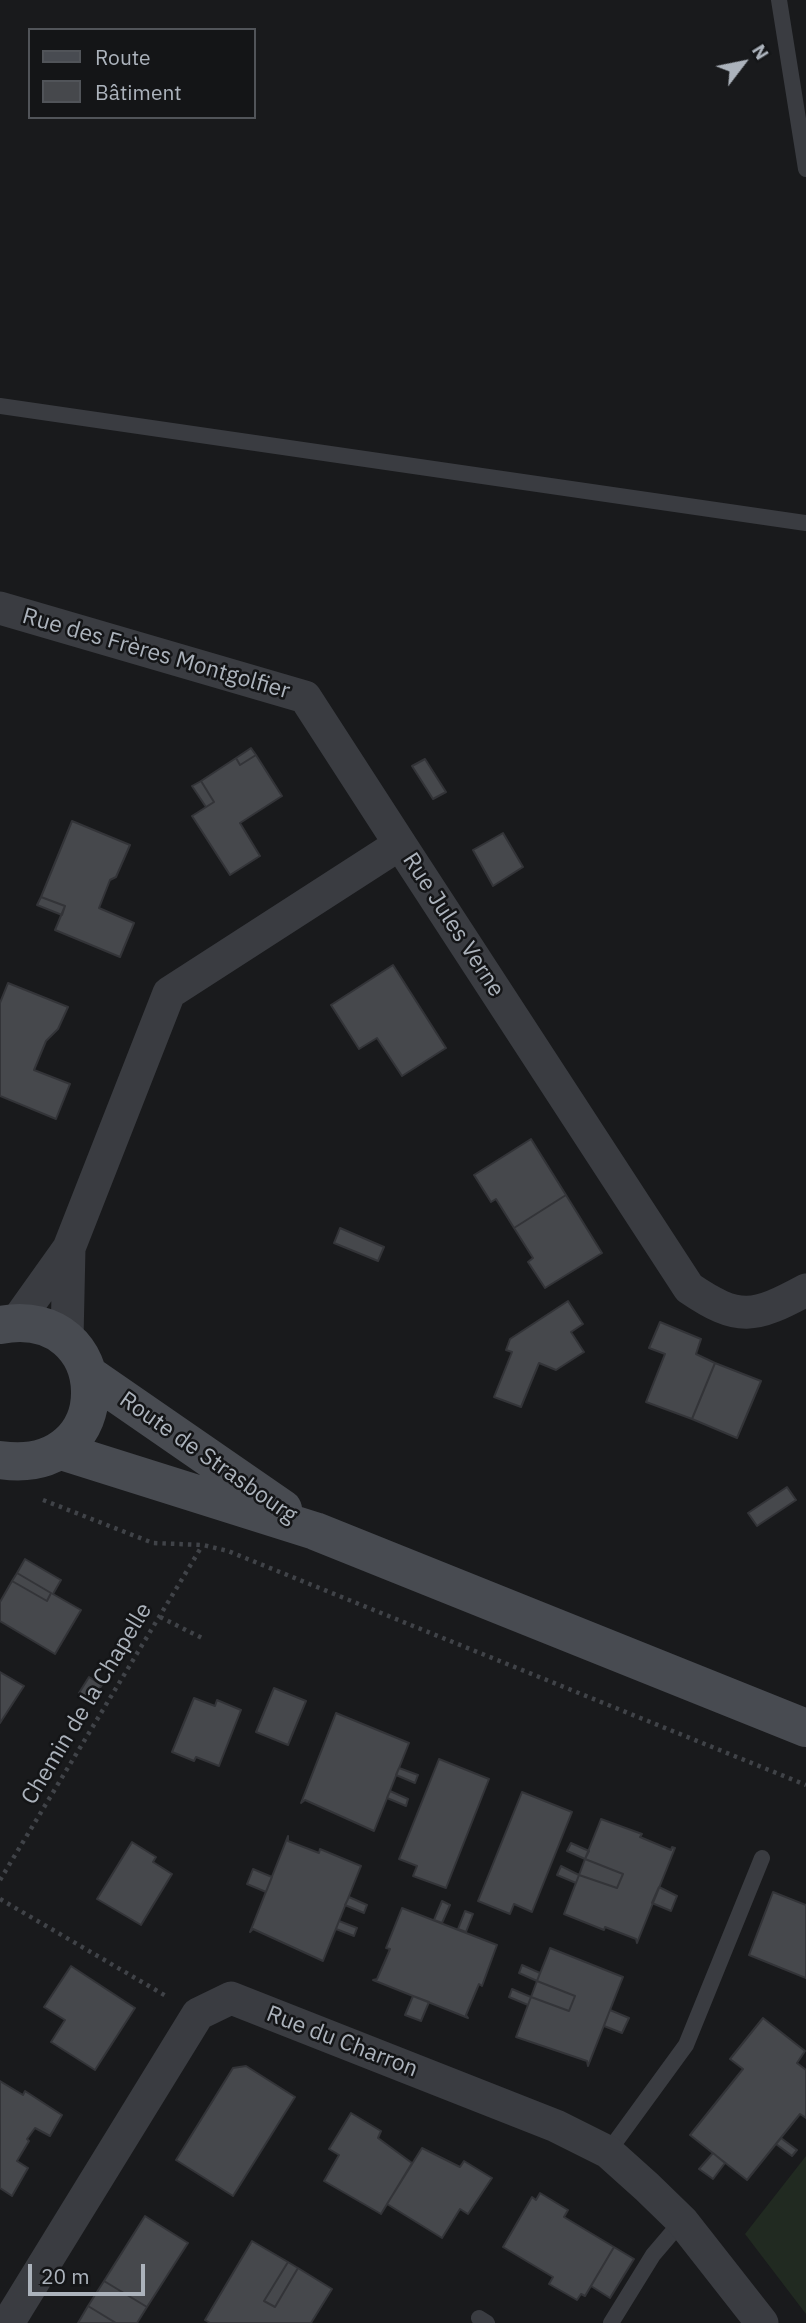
<!DOCTYPE html>
<html>
<head>
<meta charset="utf-8">
<style>
  body { margin:0 }
  #map { position:relative; width:806px; height:2323px; overflow:hidden; background:#191a1c; font-family:"IBM Plex Sans",sans-serif }
  canvas { display:block }
  .legend { position:absolute; left:28px; top:28px; width:228px; height:91px; box-sizing:border-box; background:#141517; border:2px solid #515459; margin:0; padding:9px 12px; list-style:none; font-size:21px; color:#acb3bc }
  .legend li { display:flex; align-items:center; gap:14px; height:35px }
  .legend b { width:35px; border:2px solid #515459 }
  .north { position:absolute; left:708px; top:28px; width:70px; height:70px; -webkit-text-stroke:5px #141517; paint-order:stroke; rotate:58deg; font-size:19px; font-weight:700; line-height:28px; text-align:center; color:#acb3bc }
  .north::after { content:''; display:block; margin:auto; width:24px; height:32px; background:#acb3bc; clip-path:polygon(50% 0,100% 100%,50% 72%,0 100%) }
  .scale { position:absolute; left:28px; top:2264px; width:117px; height:32px; box-sizing:border-box; border:4px solid #acb3bc; border-top:0; padding-left:9px; font-size:21px; line-height:24px; white-space:nowrap; color:#acb3bc; -webkit-text-stroke:5px #141517; paint-order:stroke }
</style>
</head>
<body>
<div id="map">
<canvas width="806" height="2323"></canvas>
<ul class="legend">
<li><b style="height:9px;background:#484b51"></b>Route</li>
<li><b style="height:19px;background:#46484c"></b>Bâtiment</li>
</ul>
<div class="north">N</div>
<div class="scale">20 m</div>
</div>
<script>
const ctx = document.querySelector('canvas').getContext('2d');
ctx.lineJoin = 'round';
function fillPath(path, color) { ctx.fillStyle = color; ctx.fill(path, 'evenodd'); }
function stroke(path, color, width, dash) { ctx.strokeStyle = color; ctx.lineWidth = width; ctx.lineCap = dash ? 'butt' : 'round'; ctx.setLineDash(dash || []); ctx.stroke(path); }
function drawText(font, color, halo, rows, align = 'center') {
  ctx.font = font + ' "IBM Plex Sans",sans-serif'; ctx.lineWidth = 5; ctx.setLineDash([]); ctx.textBaseline = 'middle'; ctx.strokeStyle = halo; ctx.fillStyle = color; for (const [text, x, y, turn = 0] of rows) {
    ctx.save(); ctx.translate(x, y); ctx.rotate((+turn || 0) * Math.PI / 180); ctx.textAlign = isNaN(turn) ? turn : align; if (halo) ctx.strokeText(text, 0, 0); ctx.fillText(text, 0, 0); ctx.restore();
  }
}
const green = new Path2D(`
  M806,2156V2314L745,2234Z`);
const building = new Path2D(`
  M251,748L256,755L240,765L236,758Z
  M256,755L282,796L240,823L260,856L230,875L192,816L214,802L201,781L236,758L240,765Z
  M425,759L446,792L433,799L412,766Z
  M201,781L214,802L206,807L192,786Z
  M72,821L130,845L116,877L110,880L99,908L134,923L120,957L55,930L65,906L41,897Z
  M503,833L523,867L493,886L473,850Z
  M41,897L65,906L62,915L37,905Z
  M393,965L446,1048L402,1076L377,1038L359,1049L331,1005Z
  M8,983L68,1007L58,1029L46,1041L34,1070L70,1084L56,1119L0,1096V1003Z
  M531,1139L566,1195L514,1228L496,1199L491,1202L474,1175Z
  M566,1195L602,1253L545,1288L528,1262L533,1258L514,1228Z
  M340,1228L384,1247L378,1261L334,1243Z
  M568,1301L583,1324L571,1332L584,1352L556,1370L539,1363L521,1407L494,1397L512,1352L506,1350L510,1339Z
  M660,1322L701,1339L696,1354L715,1363L692,1419L646,1402L665,1354L649,1348Z
  M715,1363L761,1381L737,1438L692,1419Z
  M787,1487L796,1500L757,1526L748,1513Z
  M25,1559L61,1580L53,1594L81,1610L55,1654L0,1621V1602L12,1581L47,1601L51,1593L17,1573Z
  M17,1573L51,1593L47,1601L12,1581Z
  M0,1672L24,1686L0,1723Z
  M89,1677L102,1685L92,1699L79,1693Z
  M274,1688L306,1701L288,1745L256,1732Z
  M194,1698L215,1706L217,1700L241,1710L219,1766L196,1757L194,1761L172,1752Z
  M336,1713L409,1743L374,1831L305,1800L301,1803Z
  M439,1759L489,1779L446,1888L413,1876L417,1866L399,1859Z
  M399,1768L418,1775L415,1783L396,1775Z
  M390,1791L408,1799L406,1806L387,1798Z
  M522,1792L572,1812L532,1912L514,1904L510,1914L478,1901Z
  M601,1819L642,1834L640,1837L671,1850L672,1847L675,1848L637,1943L636,1939L605,1927L604,1930L564,1914L579,1875L617,1888L623,1874L585,1859Z
  M288,1836V1841L319,1853L320,1849L361,1866L323,1961L253,1929L250,1932Z
  M132,1842L156,1857L153,1862L172,1874L141,1925L97,1899Z
  M571,1843L589,1851L585,1859L567,1851Z
  M585,1859L623,1874L617,1888L579,1875Z
  M561,1866L579,1875L576,1883L557,1875Z
  M253,1869L272,1877L266,1892L247,1884Z
  M659,1887L677,1896L671,1911L652,1903Z
  M773,1892L806,1905V1978L749,1955Z
  M349,1897L367,1905L364,1913L345,1905Z
  M442,1901L450,1905L442,1923L434,1920Z
  M402,1908L497,1945L482,1986L479,1984L466,2015L468,2018L373,1980L377,1979L390,1949L386,1948Z
  M465,1911L473,1914L466,1932L458,1929Z
  M339,1921L357,1928L354,1936L336,1929Z
  M550,1948L623,1977L588,2066L587,2061L516,2037L531,1997L569,2011L575,1996L537,1981Z
  M522,1965L540,1973L537,1981L519,1973Z
  M71,1966L135,2008L95,2070L51,2042L65,2020L44,2007Z
  M537,1981L575,1996L569,2011L531,1997Z
  M512,1989L531,1997L528,2005L509,1997Z
  M413,1996L429,2002L421,2021L405,2015Z
  M610,2010L629,2018L622,2033L604,2026Z
  M763,2018L805,2051L797,2063L806,2070V2118L800,2114L747,2180L690,2135L743,2069L730,2059Z
  M246,2066L295,2097L233,2196L176,2160L233,2068Z
  M0,2081L23,2095L25,2091L62,2115L50,2136L35,2128L27,2139L29,2141L17,2161L28,2168L12,2196L0,2188Z
  M351,2113L381,2131L378,2138L412,2163L381,2214L324,2181L339,2155L329,2149Z
  M781,2138L797,2150L792,2156L776,2144Z
  M422,2148L460,2167L464,2161L492,2178L468,2214L460,2209L442,2238L387,2204Z
  M713,2153L725,2163L713,2179L699,2169Z
  M540,2193L568,2210L564,2217L614,2247L585,2296L581,2294L577,2300L549,2284L553,2277L503,2247L532,2197L536,2200Z
  M145,2216L188,2243L147,2307L104,2281Z
  M252,2241L288,2262L264,2301L275,2307L298,2268L332,2289L311,2323H210L205,2320Z
  M614,2247L634,2259L610,2298L591,2286Z
  M288,2262L298,2268L275,2307L264,2301Z
  M104,2281L147,2307L137,2323H116L88,2306Z
  M88,2306L116,2323H78Z`);
const path = new Path2D(`
  M43,1500L153,1543L203,1545L228,1551L806,1785
  M160,1617L202,1638
  M0,1880L202,1546
  M0,1899L166,1996`);
const service = new Path2D(`
  M779,0L806,169
  M0,406L806,523
  M608,2152L686,2045L762,1858
  M479,2318L487,2323
  M611,2323L653,2255L682,2221`);
const minor = new Path2D(`
  M0,608L305,697L400,844
  M17,1321L69,1248L169,993L400,844L689,1288C739,1322 754,1318 806,1290
  M67,1339L69,1248
  M8,2323L198,2014L231,1998L556,2126L608,2152L647,2187L682,2221L762,2323`);
const secondary = new Path2D(`
  M0,1325C117,1303 123,1478 0,1460
  M89,1375L283,1509
  M61,1451L315,1531L806,1728`);
const streetNames = [
  ["Rue des Frères Montgolfier",156,654,16],
  ["Rue Jules Verne",453,925,57],
  ["Route de Strasbourg",208,1458,35],
  ["Chemin de la Chapelle",87,1704,-59],
  ["Rue du Charron",342,2042,21]
];
fillPath(green, '#212a21');
fillPath(building, '#46484c');
stroke(building, '#333438', 2);
stroke(path, '#404348', 4.5, [3.5, 5]);
stroke(service, '#3a3c41', 16);
stroke(minor, '#3a3c41', 33);
stroke(secondary, '#484b51', 38);
drawText('23px', '#acb3bc', '#141517', streetNames);
</script>
</body>
</html>
